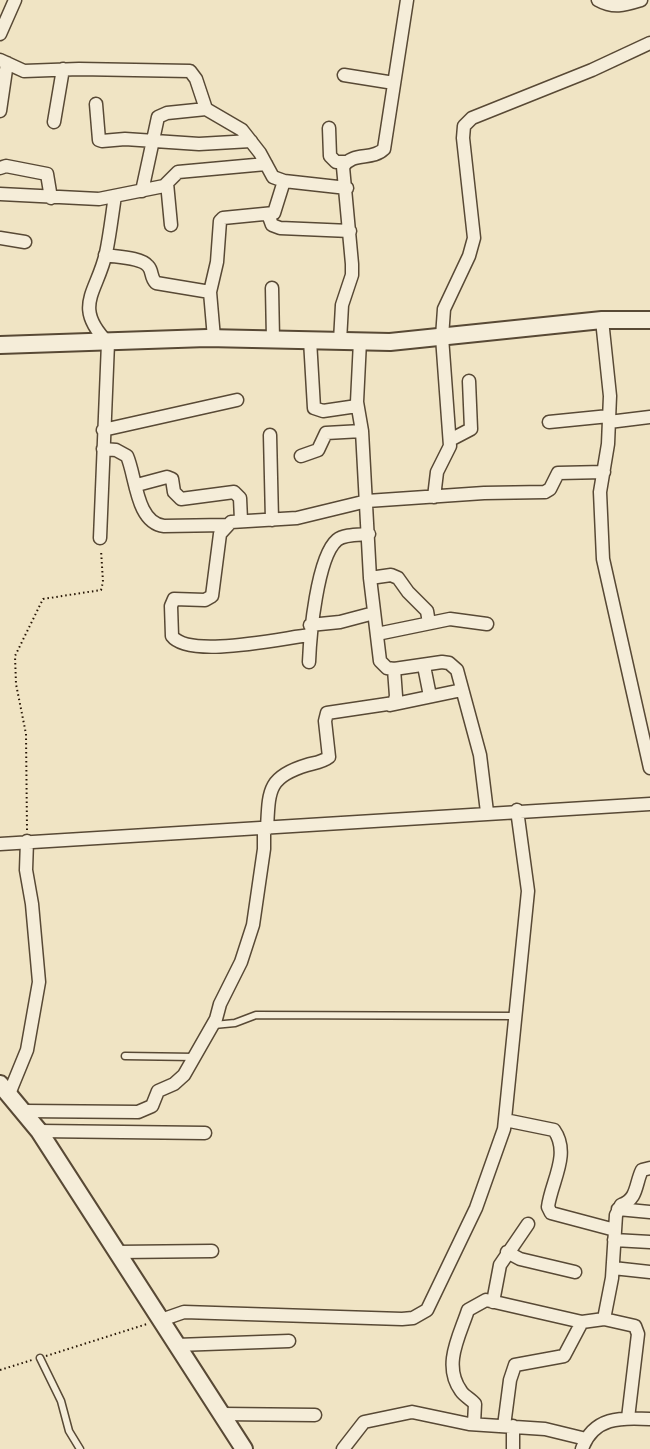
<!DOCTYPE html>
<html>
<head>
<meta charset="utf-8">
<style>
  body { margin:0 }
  canvas { display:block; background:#f0e4c4 }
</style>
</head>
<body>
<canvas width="650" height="1449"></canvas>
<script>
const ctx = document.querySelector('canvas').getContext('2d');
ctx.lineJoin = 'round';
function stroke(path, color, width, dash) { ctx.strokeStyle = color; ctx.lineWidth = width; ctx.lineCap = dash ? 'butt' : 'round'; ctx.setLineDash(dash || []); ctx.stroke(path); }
const path = new Path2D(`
  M27,830L26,734L16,684L15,656L43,599L101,590L103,582L101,550
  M46,1356L147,1324
  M0,1370L32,1360`);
const service = new Path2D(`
  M214,1025L235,1023L256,1015L515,1016
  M125,1056L195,1057
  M40,1358L61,1401L69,1431L80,1449`);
const minor = new Path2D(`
  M598,0C614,9 625,5 641,0
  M0,34L15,0
  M0,60L24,71L79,69L190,71L196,79L206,109L242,130L260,153L273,177L284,181L347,188
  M344,75L394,83
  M96,104L99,140L102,141L125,139L199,144L251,141
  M0,111L7,63
  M54,122L63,69
  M329,128L330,156L336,162H346
  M0,168L6,166L47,174L51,198
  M167,183L171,225
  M142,191L158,117L167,113L206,109
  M0,194L99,199L164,186L178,172L266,164
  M268,214L272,225L280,228L350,231
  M0,238L25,242
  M105,255C116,257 141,257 148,266C153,271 150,277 156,283L210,292
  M272,288L273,339
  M602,320L610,396L608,444L600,492L603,559L650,768
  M214,338L210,292L217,262L220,221L223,218L274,213L284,181
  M310,340L314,408L323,411L357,406
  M340,341L342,305L352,275V264L343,167C353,151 372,161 384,149L407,0
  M360,341L357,402L362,431L370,578L380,661L387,668L394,669L442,662L449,663L457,670L480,755L487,812
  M549,422L609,416
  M609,422L650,417
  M103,430L237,400
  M270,435L272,520
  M450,440L471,429L469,381
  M103,449L116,450L127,456C136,476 136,523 164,526L226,525
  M301,456L318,450L326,433L362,431
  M137,485L167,477L172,479L174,492L181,499L234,492L240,498L241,520
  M434,497L437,472L450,446L442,337L444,309L469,256L474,238L463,138L464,126L472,118L592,70L650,43
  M100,538L108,343C72,306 97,293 106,253C110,234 112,215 115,196
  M370,578L391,575L398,578L408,592L427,611L429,623
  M310,625L340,622L374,613
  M377,634L450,619L487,624
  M310,635C282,638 189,659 172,636L171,606L174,599L205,600L212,596L220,534L231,522L297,518L367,501L484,493L545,492L550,489L558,473L604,472
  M309,662C310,636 317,557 337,540C344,534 360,535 369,534
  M424,666L430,696
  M390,705L462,690
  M267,829C269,791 267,777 307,765C314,763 323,762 329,757L325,721L327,713L394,703L396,696L394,669
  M0,844L650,804
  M9,1094L27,1050L39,982L32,904L26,870L27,841
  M25,1111L138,1112L152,1106L158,1091L174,1084L184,1075L216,1019L220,1004L241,962L253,925L264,849V829
  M505,1120L554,1130C571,1154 551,1182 548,1207L551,1213L615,1230
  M39,1131L205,1133
  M618,1209L650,1212
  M614,1240L650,1242
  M118,1252L212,1251
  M507,1252L520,1259L575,1272
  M613,1268L650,1272
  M493,1302L500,1265L528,1224
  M604,1319L612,1278L616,1215L621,1205C638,1199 635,1184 642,1170L650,1168
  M161,1320L184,1312L402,1319L413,1318L427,1310L476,1208L504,1129L528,891L517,810
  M177,1345L289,1341
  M222,1414L315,1415
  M474,1424L475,1404C471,1399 464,1396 461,1391C442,1365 460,1335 468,1310L486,1300L582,1322L604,1319L635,1326L638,1334L628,1418
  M504,1426L510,1380L515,1365L564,1356L582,1322
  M343,1449L364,1422L412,1412L469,1424L545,1429L586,1439
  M513,1449V1426
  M582,1449C593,1417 621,1417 650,1419`);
const tertiary = new Path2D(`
  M0,345L207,338L390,342L602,320H650
  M0,1084L39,1131L244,1449`);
stroke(service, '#584935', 9);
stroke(minor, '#584935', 15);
stroke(tertiary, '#584935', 20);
stroke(path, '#261505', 2, [1.5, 3]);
stroke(service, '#f5edd9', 6);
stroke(minor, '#f5edd9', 12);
stroke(tertiary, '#f5edd9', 16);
</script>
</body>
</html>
